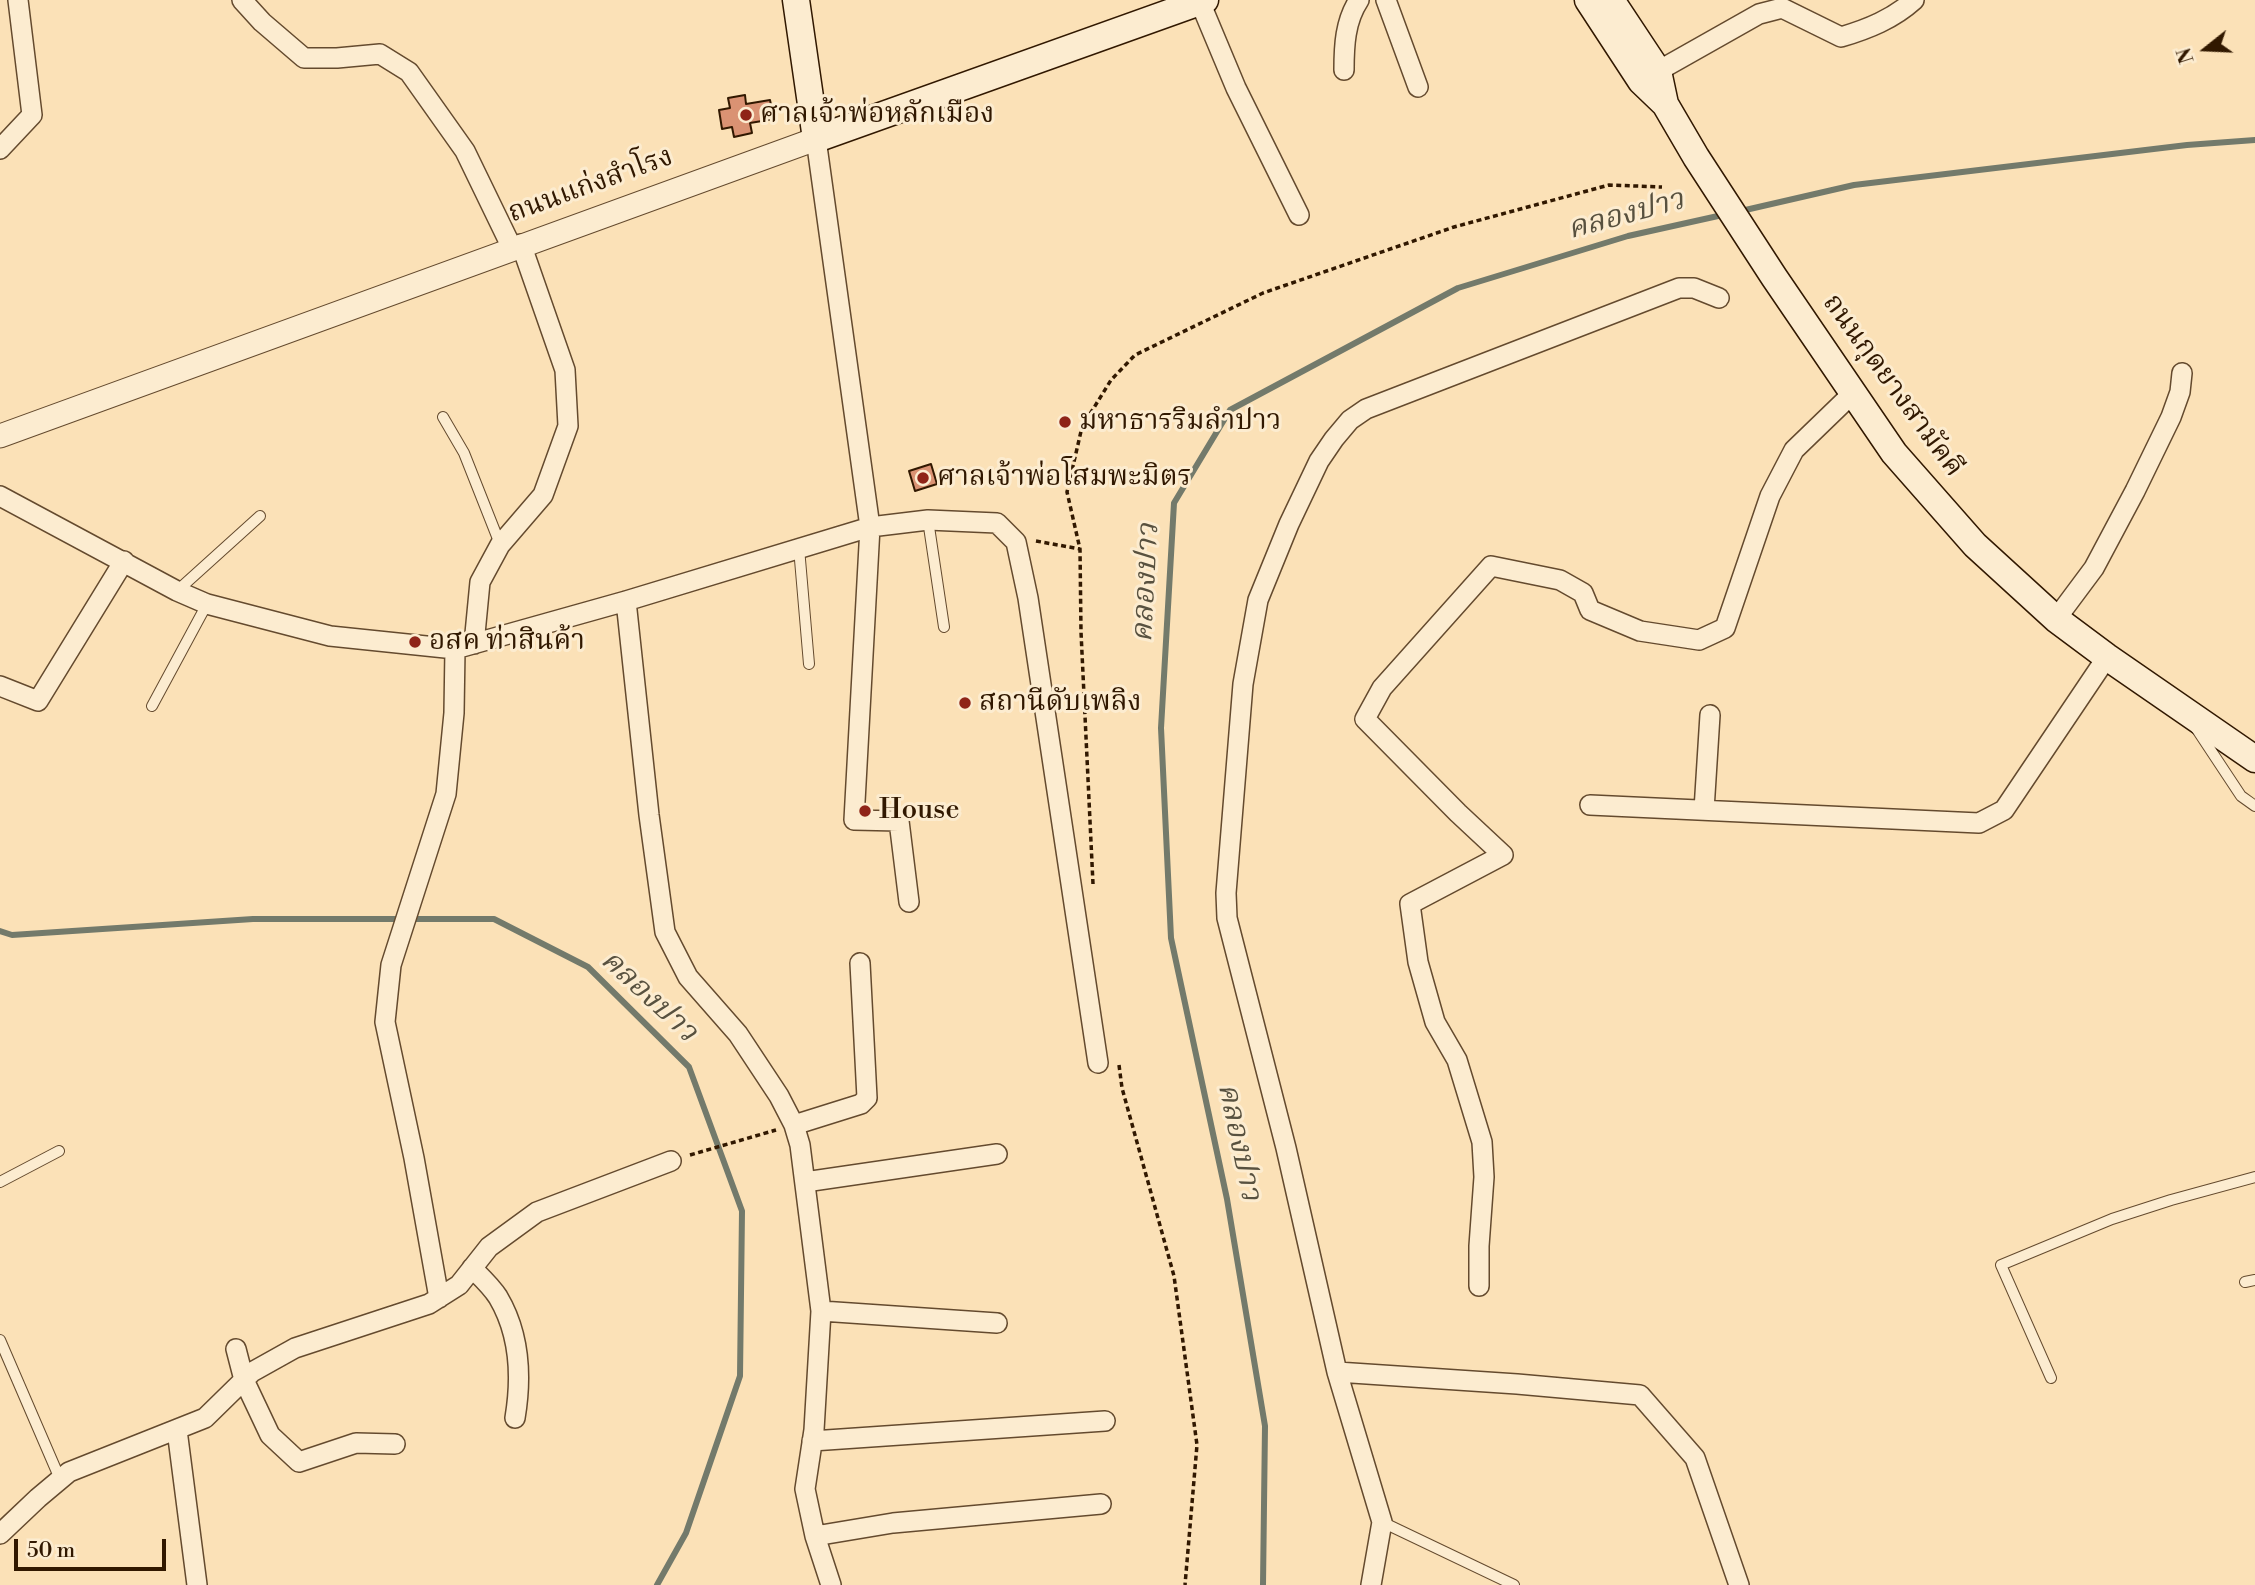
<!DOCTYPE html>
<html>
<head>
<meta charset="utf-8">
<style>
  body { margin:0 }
  #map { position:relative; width:2255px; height:1585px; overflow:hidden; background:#fbe1b7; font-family:"Libre Bodoni",serif }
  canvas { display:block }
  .north { position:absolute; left:2171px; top:14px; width:70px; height:70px; -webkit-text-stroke:5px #fcecd0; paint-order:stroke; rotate:252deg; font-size:19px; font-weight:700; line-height:28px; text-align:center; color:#311800 }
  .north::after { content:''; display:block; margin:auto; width:24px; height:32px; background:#311800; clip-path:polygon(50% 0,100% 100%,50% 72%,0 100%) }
  .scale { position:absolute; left:14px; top:1539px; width:152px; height:32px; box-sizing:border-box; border:4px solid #311800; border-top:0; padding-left:9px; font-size:21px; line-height:24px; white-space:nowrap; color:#311800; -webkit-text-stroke:5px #fcecd0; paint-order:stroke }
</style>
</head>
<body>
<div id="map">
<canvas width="2255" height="1585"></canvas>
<div class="north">N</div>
<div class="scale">50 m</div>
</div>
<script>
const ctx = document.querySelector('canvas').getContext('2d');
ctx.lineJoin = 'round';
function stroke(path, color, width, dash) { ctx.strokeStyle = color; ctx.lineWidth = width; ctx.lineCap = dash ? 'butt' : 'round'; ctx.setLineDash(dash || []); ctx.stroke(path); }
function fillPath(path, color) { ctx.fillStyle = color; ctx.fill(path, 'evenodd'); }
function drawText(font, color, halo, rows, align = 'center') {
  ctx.font = font + ' "Libre Bodoni","Noto Serif Thai",serif'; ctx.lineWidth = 6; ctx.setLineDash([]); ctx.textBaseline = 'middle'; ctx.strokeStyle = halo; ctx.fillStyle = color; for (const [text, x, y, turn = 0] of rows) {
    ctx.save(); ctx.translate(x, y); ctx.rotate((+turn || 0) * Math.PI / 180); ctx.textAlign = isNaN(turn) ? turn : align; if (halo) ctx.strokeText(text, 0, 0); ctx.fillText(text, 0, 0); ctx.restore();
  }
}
const stream = new Path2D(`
  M1741,211L1854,185L2187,145L2255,140
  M0,931L12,935L253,919H494L588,967L689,1067L742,1211L740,1376L686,1533L657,1585
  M1263,1585L1265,1426L1227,1199L1171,938L1161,728L1174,503L1230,410L1458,288L1628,236L1727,214`);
const building = new Path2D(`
  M745,95L746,104L770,100L774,119L750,123L752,133L734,137L732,127L722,129L719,110L730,108L728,98Z
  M931,464L937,484L915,491L909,471Z`);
const path = new Path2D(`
  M1036,541L1080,549
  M1093,884L1081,632L1080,549L1067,492L1082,427L1111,380L1135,355L1263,293L1454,227L1609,185L1662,187
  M1119,1065L1122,1088L1174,1276L1197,1445L1185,1585
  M690,1155L776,1130`);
const service = new Path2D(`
  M443,417L464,453L500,544
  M928,520L944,627
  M799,548L809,664
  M177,591L260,516
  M152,706L207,604
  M2196,728L2241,796L2255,806
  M0,1182L59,1151
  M2245,1282L2255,1280
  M0,1340L60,1479
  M2051,1378L2001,1265L2112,1219L2171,1200L2255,1177
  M1382,1522L1514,1585`);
const minor = new Path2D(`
  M242,0L262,22L304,58H337L380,54L409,72L465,151L512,248
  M1386,0L1418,87
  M1200,2L1236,88L1299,215
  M1344,70C1344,46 1345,21 1359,0
  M1658,71L1759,14L1782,8L1841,37C1868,29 1893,19 1914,0
  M816,139L870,527L854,820L899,821L909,902
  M0,149L32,115L18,0
  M0,496L177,591L207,604L330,636L455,649L626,601L870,527L928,520L997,523L1016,542L1028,598L1098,1063
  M626,601L649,815L665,932L688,977L738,1034L779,1096L794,1125L800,1145L821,1311L814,1430L805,1489L815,1536L831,1585
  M2056,619L2094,568L2135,491L2171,417L2180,392L2182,373
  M474,644L480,582L500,545L543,495L568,426L565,370L521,244
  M0,686L38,701L124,561
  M1590,805L1979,823L2004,810L2107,657
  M1704,810L1710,715
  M794,1125L861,1104L867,1098L860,963
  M805,1182L997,1154
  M472,1268C481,1277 491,1286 498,1297C520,1334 522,1376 515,1418
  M1479,1286V1246L1484,1177L1482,1142L1457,1060L1435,1022L1418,962L1410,904L1503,855L1458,813L1365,719L1382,688L1491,566L1560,580L1583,593L1590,610L1640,631L1699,640L1725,628L1770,496L1794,450L1853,393
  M439,1298L414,1158L385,1022L391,965L446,794L454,713L455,649
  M821,1311L997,1323
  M236,1349L244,1380L270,1435L299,1462L356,1443L395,1444
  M1337,1372L1517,1384L1640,1395L1695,1458L1739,1585
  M177,1430L197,1585
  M812,1441L1105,1421
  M0,1534L38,1498L69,1472L205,1418L252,1372L295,1348L429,1304L459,1285L489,1247L537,1212L671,1161
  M815,1536L893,1523L1101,1504
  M1371,1585L1382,1522L1337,1372L1286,1148L1227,918L1226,893L1243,684L1258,600L1289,524L1319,461L1334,439L1350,420L1366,409L1679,288H1694L1719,298`);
const tertiary = new Path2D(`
  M0,436L816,139`);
const secondary = new Path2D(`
  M796,0L816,139L1205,0
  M1588,0L1641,81L1665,104L1696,157L1774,277L1894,453L1975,545L2056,619L2107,657L2255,759
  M1611,0L1658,71L1665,104`);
const markers = [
  [746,115,7,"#8f2418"],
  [1065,422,7,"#8f2418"],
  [923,478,7,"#8f2418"],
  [415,642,7,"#8f2418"],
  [965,703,7,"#8f2418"],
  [865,811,7,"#8f2418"]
];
const poiNames = [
  ["ศาลเจ้าพ่อหลักเมือง",760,115],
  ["มหาธารริมลำปาว",1079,422],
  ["ศาลเจ้าพ่อโสมพะมิตร",937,478],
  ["อสค ท่าสินค้า",429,642],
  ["สถานีดับเพลิง",979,703],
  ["House",879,811]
];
const streetNames = [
  ["ถนนแก่งสำโรง",591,186,-20],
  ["ถนนกุดยางสามัคคี",1892,386,54]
];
const waterNames = [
  ["คลองปาว",1626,216,-15],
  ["คลองปาว",1147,583,-87],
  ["คลองปาว",648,997,43],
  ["คลองปาว",1238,1142,78]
];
stroke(stream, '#737a6b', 6);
fillPath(building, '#da9273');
stroke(building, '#311800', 2);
stroke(service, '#644a2e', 12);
stroke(minor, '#644a2e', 22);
stroke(tertiary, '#644a2e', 25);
stroke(secondary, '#311800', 29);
stroke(path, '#311800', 3.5, [5, 3.5]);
stroke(service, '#fcecd0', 10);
stroke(minor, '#fcecd0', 19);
stroke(tertiary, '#fcecd0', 23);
stroke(secondary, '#fcecd0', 26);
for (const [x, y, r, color] of markers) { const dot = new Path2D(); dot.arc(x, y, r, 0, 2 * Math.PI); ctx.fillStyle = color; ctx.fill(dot); stroke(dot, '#fcecd0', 2.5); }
drawText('28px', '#311800', '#fcecd0', poiNames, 'left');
drawText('28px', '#311800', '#fcecd0', streetNames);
drawText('italic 30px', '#58513f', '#fcecd0', waterNames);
</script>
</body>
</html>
